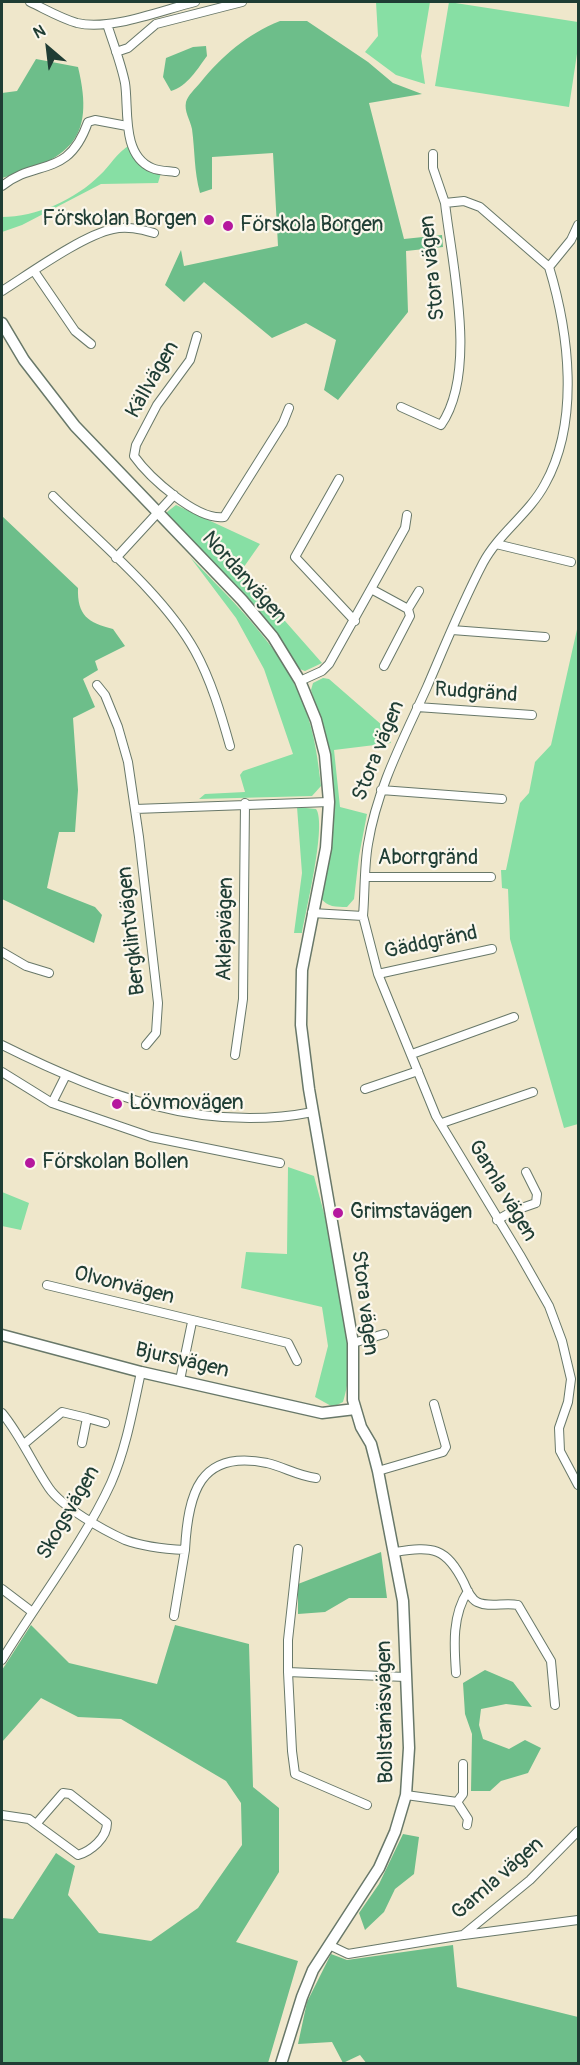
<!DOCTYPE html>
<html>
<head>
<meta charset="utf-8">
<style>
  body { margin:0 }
  #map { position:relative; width:580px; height:2065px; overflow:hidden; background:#efe7cb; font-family:Pangolin,sans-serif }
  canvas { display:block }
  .frame { position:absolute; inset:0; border:3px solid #1f3d34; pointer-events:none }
  .north { position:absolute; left:18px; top:18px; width:60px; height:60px; -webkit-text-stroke:4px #fbf7ec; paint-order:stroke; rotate:332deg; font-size:16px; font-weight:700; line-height:24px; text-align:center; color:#1f3d34 }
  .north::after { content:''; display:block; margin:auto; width:21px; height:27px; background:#1f3d34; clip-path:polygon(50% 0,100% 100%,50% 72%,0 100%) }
</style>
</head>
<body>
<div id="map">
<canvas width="580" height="2065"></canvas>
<div class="frame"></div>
<div class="north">N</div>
</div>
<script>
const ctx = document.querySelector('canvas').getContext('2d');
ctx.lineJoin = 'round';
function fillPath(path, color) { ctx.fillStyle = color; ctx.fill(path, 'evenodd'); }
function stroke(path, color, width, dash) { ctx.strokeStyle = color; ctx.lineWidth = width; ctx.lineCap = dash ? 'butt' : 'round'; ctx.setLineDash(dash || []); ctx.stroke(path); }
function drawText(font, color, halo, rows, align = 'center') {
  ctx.font = font + ' Pangolin,sans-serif'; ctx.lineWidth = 4.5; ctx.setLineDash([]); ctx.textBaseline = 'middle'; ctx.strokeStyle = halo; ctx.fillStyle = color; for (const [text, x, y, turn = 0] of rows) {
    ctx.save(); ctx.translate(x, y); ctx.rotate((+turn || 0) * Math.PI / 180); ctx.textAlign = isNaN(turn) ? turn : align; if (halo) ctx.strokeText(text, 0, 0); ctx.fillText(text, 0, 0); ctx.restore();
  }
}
const green = new Path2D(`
  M376,2H430L421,56L425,84L396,75L365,52L378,36Z
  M449,2L578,22V47L569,107L435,86Z
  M130,145L161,173L158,183L101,184L22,225L2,232V217C36,217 75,200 100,175C110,166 117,152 130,145Z
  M176,505L260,544L241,571L322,663L305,671L297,668L166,517L167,512Z
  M190,557C235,604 286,650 307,714C315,737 318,761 321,786L312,796L199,799L205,794L245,792L240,775L243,771L293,754L264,669L236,618Z
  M578,625V1124L564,1128L510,939L508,889L502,888L501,870H506L520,803L529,793L535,762L551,745Z
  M323,678L329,679L383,726L391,743L334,750L340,807L367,814L359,856L354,899L347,907C336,907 327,907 321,898C330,848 338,803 329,752C326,731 317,710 311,690L313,683Z
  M297,807L316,809C327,824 306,910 302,933H294L302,873Z
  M288,1167L314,1176C330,1238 364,1341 343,1402L333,1407L315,1397L328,1346L322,1307L241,1288L246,1252L287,1254Z
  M2,1192L29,1203L21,1230L2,1226Z`);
const forest = new Path2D(`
  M280,21H307L368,62L393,83L422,94L369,103L404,239L442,235L443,247L406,251L408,312L338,400L324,390L336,340L306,323L272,338L204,282L184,302L165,285L181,250L184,266L278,246L273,153L212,157V189L200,193C194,171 195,151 192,129C190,119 184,112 186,102C188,95 195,89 200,83C222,56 247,34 280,21Z
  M206,46L207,56C198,68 187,87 171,91L163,77L166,58L193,47Z
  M36,59L78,67C96,141 68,159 2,178V93L17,91Z
  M2,516L78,588C77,615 88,623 113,629L125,646L95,661L98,670L83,679L95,707L73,718L78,790L75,832H59L47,888L95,907L102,915L94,943L2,899Z
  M381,1552L387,1598H349L325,1612L298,1614V1584Z
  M31,1625L69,1663L157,1684L175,1625L249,1644L253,1787L279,1808V1872L236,1942L298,1961L268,2063H2V1918L13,1919L56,1853L75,1866L68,1895L99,1933L151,1941L198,1908L242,1845L241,1803L226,1781L121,1719L78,1717L41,1698L2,1742V1670Z
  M485,1670L513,1682L532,1707L506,1704L481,1709L479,1725L483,1739L509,1749L525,1740L541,1748L528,1773L501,1781L490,1791H471L472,1734L465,1714L463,1683Z
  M403,1834L419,1837L414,1874L395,1889L384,1912L365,1930L359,1913L379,1884Z
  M453,1945L457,1987L578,2017V2063L367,2064L360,2055L343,2063L332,2042L298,2044L307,2002L331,1954L347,1960Z`);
const minor = new Path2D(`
  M30,2C45,9 60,18 77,23C111,31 162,10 195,2
  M107,24C113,43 121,63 125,83C129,108 121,155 152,168C159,171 168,171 175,172
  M116,52L128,48L156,24L242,2
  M433,154V168L445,203L464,201L480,207L549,267
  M2,186C37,158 68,179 88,122L95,120L127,126
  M34,271L75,331L91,344
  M2,291C29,274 83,235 113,229C127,226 140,229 154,233
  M197,336L190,360L157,405L136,445L134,456C149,477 197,521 224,517L283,423L289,408
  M401,407L441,425C478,372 452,265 445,203
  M339,479L295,557L355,621
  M53,496C99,542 164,595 195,651C211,680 221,714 230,746
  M496,544L571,562
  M116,558L174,495
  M373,590L408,609L410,616L384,666
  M408,609L419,591
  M452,630L545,637
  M300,681L322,671L329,664L405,528L407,515
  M97,685L105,695L118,727L128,762L139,837L158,1003L156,1033L146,1045
  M417,707L532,715
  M381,790L502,799
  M135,809L329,802
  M365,877H491
  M312,913L363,916C365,892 364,867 368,844C377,788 404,738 427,687C445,645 462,603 483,563C499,533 529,514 545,484C580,421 569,333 549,267L571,240L578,225
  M363,916L378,974L436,1116L520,1255L549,1306L562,1341L571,1379L568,1402L559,1428L560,1451L578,1485
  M2,952L26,966L49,973
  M378,974L492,949
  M2,1045C100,1094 201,1134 313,1112
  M412,1054L514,1017
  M235,1055L243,999L245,803
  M2,1072L52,1103L151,1137L280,1163
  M365,1089L418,1071
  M52,1103L66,1075
  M442,1123L533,1092
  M497,1220L513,1211L536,1203L537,1194L526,1172
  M47,1285L288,1343L297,1361
  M353,1343L384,1334
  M180,1380L192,1322
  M2,1413C21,1436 32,1463 49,1488C62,1507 103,1530 125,1540C144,1547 165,1549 185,1550C188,1494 199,1449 267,1463C284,1467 298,1476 316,1478
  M87,1418L105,1423
  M24,1444L62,1412L87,1418L82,1443
  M378,1471L443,1452L446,1447L434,1404
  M395,1552C433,1546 446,1547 464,1583C467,1590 470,1598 477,1602C489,1608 505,1602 518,1605L551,1661L555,1705
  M2,1589L31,1611
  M174,1616L185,1550
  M2,1660C36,1604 84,1542 111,1483C126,1449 133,1409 141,1372
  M288,1672V1640L298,1549
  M456,1673C454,1645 452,1615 468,1591
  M406,1795L457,1802L463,1794V1764
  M457,1802L468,1819L467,1825
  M367,1805L295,1774L292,1751L288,1672L405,1677
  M2,1815L29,1819L78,1855C91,1851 107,1838 107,1823L70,1794L63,1793L37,1823
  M464,1935L578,1920
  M329,1945L348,1954L463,1935L530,1880L578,1831`);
const tertiary = new Path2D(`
  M2,323L24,360L75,426L242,600L273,637L300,681L316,720L325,755L329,802L326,848L302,970L301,1025L309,1089L353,1343V1400L361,1427L371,1444L378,1471L403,1601L409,1748L406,1795L395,1832L379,1868L313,1970L302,1997L281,2064
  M2,1335L141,1372L322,1413L355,1409`);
const markers = [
  [209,220,6,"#b5179e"],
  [228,226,6,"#b5179e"],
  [117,1104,6,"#b5179e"],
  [30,1163,6,"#b5179e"],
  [338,1213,6,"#b5179e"]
];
const poiNames = [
  ["Förskolan Borgen",197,220,"right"],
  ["Förskola Borgen",240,226],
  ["Lövmovägen",129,1104],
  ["Förskolan Bollen",42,1163],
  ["Grimstavägen",350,1213]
];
const streetNames = [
  ["Stora vägen",433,268,-96],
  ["Källvägen",153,380,-60],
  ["Nordanvägen",244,578,48],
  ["Rudgränd",476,693,4],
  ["Stora vägen",379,751,-68],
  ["Aborrgränd",428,859],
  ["Aklejavägen",226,929,-89],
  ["Bergklintvägen",132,931,-96],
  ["Gäddgränd",431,943,-12],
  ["Gamla vägen",502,1191,59],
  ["Olvonvägen",124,1286,14],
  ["Stora vägen",364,1303,83],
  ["Bjursvägen",182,1361,13],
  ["Skogsvägen",69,1513,-60],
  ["Bollstanäsvägen",386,1712,-91],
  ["Gamla vägen",498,1879,-41]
];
fillPath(green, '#87dfa4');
fillPath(forest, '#6dbe8a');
stroke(minor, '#687869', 10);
stroke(tertiary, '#687869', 13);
stroke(minor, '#fff', 8);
stroke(tertiary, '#fff', 10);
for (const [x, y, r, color] of markers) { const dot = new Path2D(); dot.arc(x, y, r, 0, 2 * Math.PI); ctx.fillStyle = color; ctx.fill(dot); stroke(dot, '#fbf7ec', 2); }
drawText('21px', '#1f3d34', '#fbf7ec', poiNames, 'left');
drawText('21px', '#1f3d34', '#fbf7ec', streetNames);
</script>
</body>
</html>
